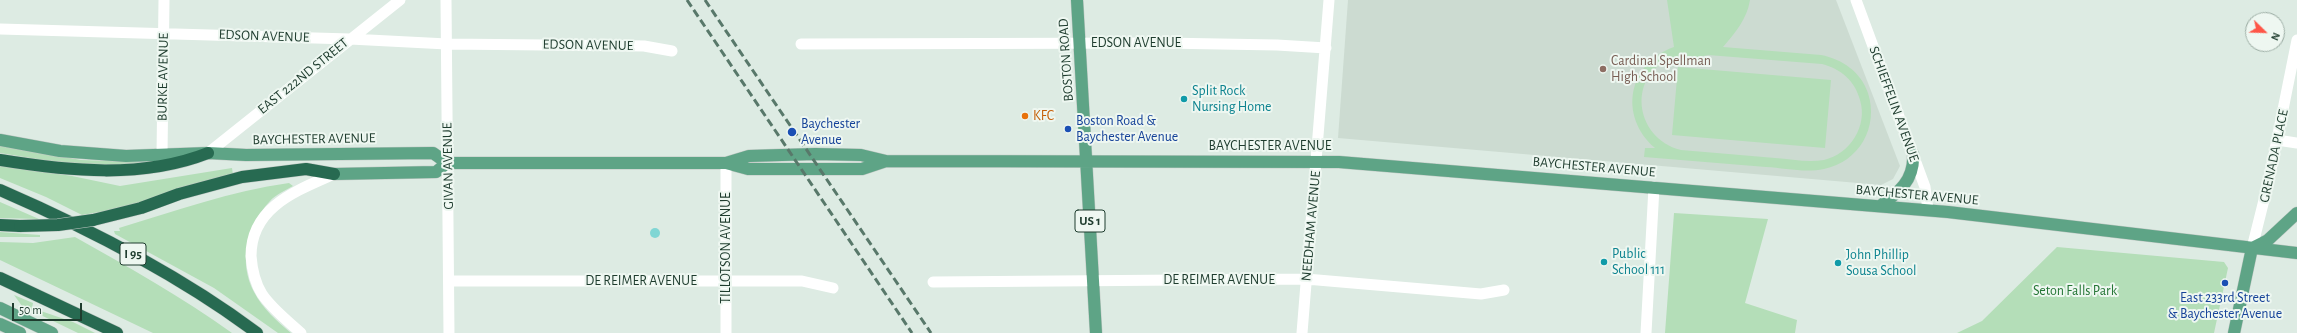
<!DOCTYPE html>
<html>
<head>
<meta charset="utf-8">
<style>
  body { margin:0 }
  #map { position:relative; width:2297px; height:333px; overflow:hidden; background:#ddebe3; font-family:"Alegreya Sans",sans-serif }
  canvas { display:block }
  .north { position:absolute; left:2245px; top:12px; width:40px; height:40px; box-sizing:border-box; background:#eef7f1; border:1px solid #9baca3; border-radius:50%; rotate:113deg; font-size:11px; font-weight:700; line-height:16px; text-align:center; color:#1e3c2e }
  .north::after { content:''; display:block; margin:auto; width:14px; height:18px; background:#fe5648; clip-path:polygon(50% 0,100% 100%,50% 72%,0 100%) }
  .scale { position:absolute; left:12px; top:303px; width:70px; height:18px; box-sizing:border-box; border:2px solid #1e3c2e; border-top:0; padding-left:5px; font-size:12px; line-height:14px; white-space:nowrap; color:#1e3c2e; -webkit-text-stroke:3px #eef7f1; paint-order:stroke }
</style>
</head>
<body>
<div id="map">
<canvas width="2297" height="333"></canvas>
<div class="north">N</div>
<div class="scale">50 m</div>
</div>
<script>
const ctx = document.querySelector('canvas').getContext('2d');
ctx.lineJoin = 'round';
function fillPath(path, color) { ctx.fillStyle = color; ctx.fill(path, 'evenodd'); }
function stroke(path, color, width, dash) { ctx.strokeStyle = color; ctx.lineWidth = width; ctx.lineCap = dash ? 'butt' : 'round'; ctx.setLineDash(dash || []); ctx.stroke(path); }
function drawText(font, color, halo, rows, align = 'center') {
  ctx.font = font + ' "Alegreya Sans",sans-serif'; ctx.lineWidth = 4; ctx.setLineDash([]); ctx.textBaseline = 'middle'; ctx.strokeStyle = halo; ctx.fillStyle = color; for (const [text, x, y, turn = 0] of rows) {
    ctx.save(); ctx.translate(x, y); ctx.rotate((+turn || 0) * Math.PI / 180); ctx.textAlign = isNaN(turn) ? turn : align; if (halo) ctx.strokeText(text, 0, 0); ctx.fillText(text, 0, 0); ctx.restore();
  }
}
const built = new Path2D(`
  M1348,0H1836L1900,166L1893,179L1881,185L1338,138Z`);
const green = new Path2D(`
  M1667,0H1750C1747,19 1735,33 1723,47L1821,55C1842,59 1861,72 1868,93C1879,127 1859,162 1824,169C1805,173 1784,168 1766,167C1725,164 1685,160 1644,157L1645,148H1655C1618,116 1628,63 1674,47ZM1708,55L1822,64C1841,69 1855,81 1860,100C1868,126 1850,154 1824,160C1808,163 1791,159 1775,158C1744,155 1713,153 1681,150C1633,138 1626,72 1676,57L1677,62Z
  M1678,67L1831,80L1825,148L1672,135Z
  M0,145L81,160L139,162L136,165L67,164L0,153Z
  M0,165L72,176L120,186L232,168L233,175L106,214L99,212L82,215L46,197L0,178Z
  M289,183L293,186C286,190 275,195 270,201C247,226 238,262 254,292C263,309 277,321 291,333H278L214,288L115,234L114,231H120L119,228C175,211 231,191 289,183Z
  M0,202L39,219L0,218Z
  M1674,213L1768,219L1745,303L1797,320L1795,333H1665Z
  M0,232L40,235V237H0Z
  M75,237C128,267 182,297 232,333H153L0,260V242L33,243Z
  M2057,247L2224,262L2228,268L2214,333H1957L1982,321Z
  M14,295L33,303L32,308L73,322L95,333H78L22,306Z`);
const water = new Path2D(`
  M650 233a5 5 0 1 1 10 0a5 5 0 1 1-10 0Z`);
const minor = new Path2D(`
  M446,0L449,333
  M1856,0L1925,187L1928,210
  M0,29L350,39L447,44L644,46L672,51
  M801,44L1163,43L1277,45L1326,48
  M2277,140L2297,143
  M208,153L400,0
  M162,155L164,0
  M726,163V333
  M2252,248L2268,184L2297,40
  M449,281H802L833,288
  M933,282L1306,279L1481,294L1504,290
  M301,333C288,321 272,309 262,294C255,283 252,269 251,256C251,207 296,191 334,174
  M1302,333L1329,0
  M1646,333L1654,187`);
const major = new Path2D(`
  M1077,0L1096,333
  M0,140L60,151L126,156L208,153L246,155L433,153L447,163H726L748,169H862L886,161
  M726,163L749,156L815,154L861,155L886,161L1339,162L1948,212L2297,253
  M334,174L436,172L447,163
  M1880,206C1898,193 1915,180 1913,154
  M2252,248L2268,240L2297,213
  M0,308L52,333
  M0,324L20,333
  M2234,333L2252,248`);
const highway = new Path2D(`
  M0,160C68,171 142,179 208,153
  M0,190C90,229 178,274 257,333
  M93,220L141,208L179,194L242,177L306,169L334,174
  M0,225L20,226
  M0,278L117,333`);
const rail = new Path2D(`
  M687,0L912,333
  M705,0L931,333`);
const highwayBridge = new Path2D(`
  M20,226L58,225L93,220`);
const markers = [
  [1603,69,4,"#8d6e63"],
  [1184,99,4,"#0f9aa8"],
  [1025,116,4,"#e8710a"],
  [1068,129,4,"#1a4fb4"],
  [792,132,5,"#1a4fb4"],
  [1604,262,4,"#0f9aa8"],
  [1838,263,4,"#0f9aa8"],
  [2225,283,4,"#1a4fb4"]
];
const shields = [
  [1090,221,30],
  [133,254,26]
];
const shieldNames = [
  ["US 1",1090,221],
  ["I 95",133,254]
];
const streetNames = [
  ["EDSON AVENUE",264,36,2],
  ["EDSON AVENUE",1136,43],
  ["EDSON AVENUE",588,45,1],
  ["BOSTON ROAD",1066,60,-94],
  ["EAST 222ND STREET",303,76,-39],
  ["BURKE AVENUE",163,77,-89],
  ["SCHIEFFELIN AVENUE",1894,104,70],
  ["BAYCHESTER AVENUE",314,139,-1],
  ["BAYCHESTER AVENUE",1270,146],
  ["GRENADA PLACE",2274,156,-78],
  ["GIVAN AVENUE",448,166,-91],
  ["BAYCHESTER AVENUE",1594,167,5],
  ["BAYCHESTER AVENUE",1917,195,5],
  ["NEEDHAM AVENUE",1311,226,-85],
  ["TILLOTSON AVENUE",726,248,-90],
  ["DE REIMER AVENUE",1219,280],
  ["DE REIMER AVENUE",641,281]
];
const educationNames = [
  ["Cardinal Spellman",1611,61],
  ["High School",1611,77]
];
const cultureNames = [
  ["Split Rock",1192,91],
  ["Nursing Home",1192,107],
  ["Public",1612,254],
  ["School 111",1612,270],
  ["John Phillip",1846,255],
  ["Sousa School",1846,271]
];
const foodNames = [
  ["KFC",1033,116]
];
const transitNames = [
  ["Boston Road &",1076,121],
  ["Baychester Avenue",1076,137],
  ["Baychester",801,124],
  ["Avenue",801,140],
  ["East 233rd Street",2225,298,"center"],
  ["& Baychester Avenue",2225,314,"center"]
];
const parkNames = [
  ["Seton Falls Park",2075,291]
];
fillPath(built, '#ccdbd1');
fillPath(green, '#b4deb8');
fillPath(water, '#80d6d4');
stroke(major, '#c0c8c4', 13);
stroke(highway, '#c0c8c4', 13);
stroke(minor, '#fff', 11);
stroke(major, '#5ea486', 12);
stroke(highway, '#276a51', 12);
stroke(rail, '#58786a', 3, [8, 4]);
stroke(highwayBridge, '#c0c8c4', 13, []);
stroke(highwayBridge, '#276a51', 12);
for (const [x, y, r, color] of markers) { const dot = new Path2D(); dot.arc(x, y, r, 0, 2 * Math.PI); ctx.fillStyle = color; ctx.fill(dot); stroke(dot, '#eef7f1', 1.5); }
for (const [x, y, w] of shields) { const box = new Path2D(); box.roundRect(x - w / 2, y - 11, w, 22, 3); ctx.fillStyle = '#eef7f1'; ctx.fill(box); stroke(box, '#1e3c2e', 1); }
drawText('bold 13px', '#1e3c2e', null, shieldNames);
drawText('14px', '#1e3c2e', '#eef7f1', streetNames);
drawText('14px', '#785e54', '#eef7f1', educationNames, 'left');
drawText('14px', '#0d838f', '#eef7f1', cultureNames, 'left');
drawText('14px', '#c56008', '#eef7f1', foodNames, 'left');
drawText('14px', '#164399', '#eef7f1', transitNames, 'left');
drawText('14px', '#257636', '#eef7f1', parkNames);
</script>
</body>
</html>
